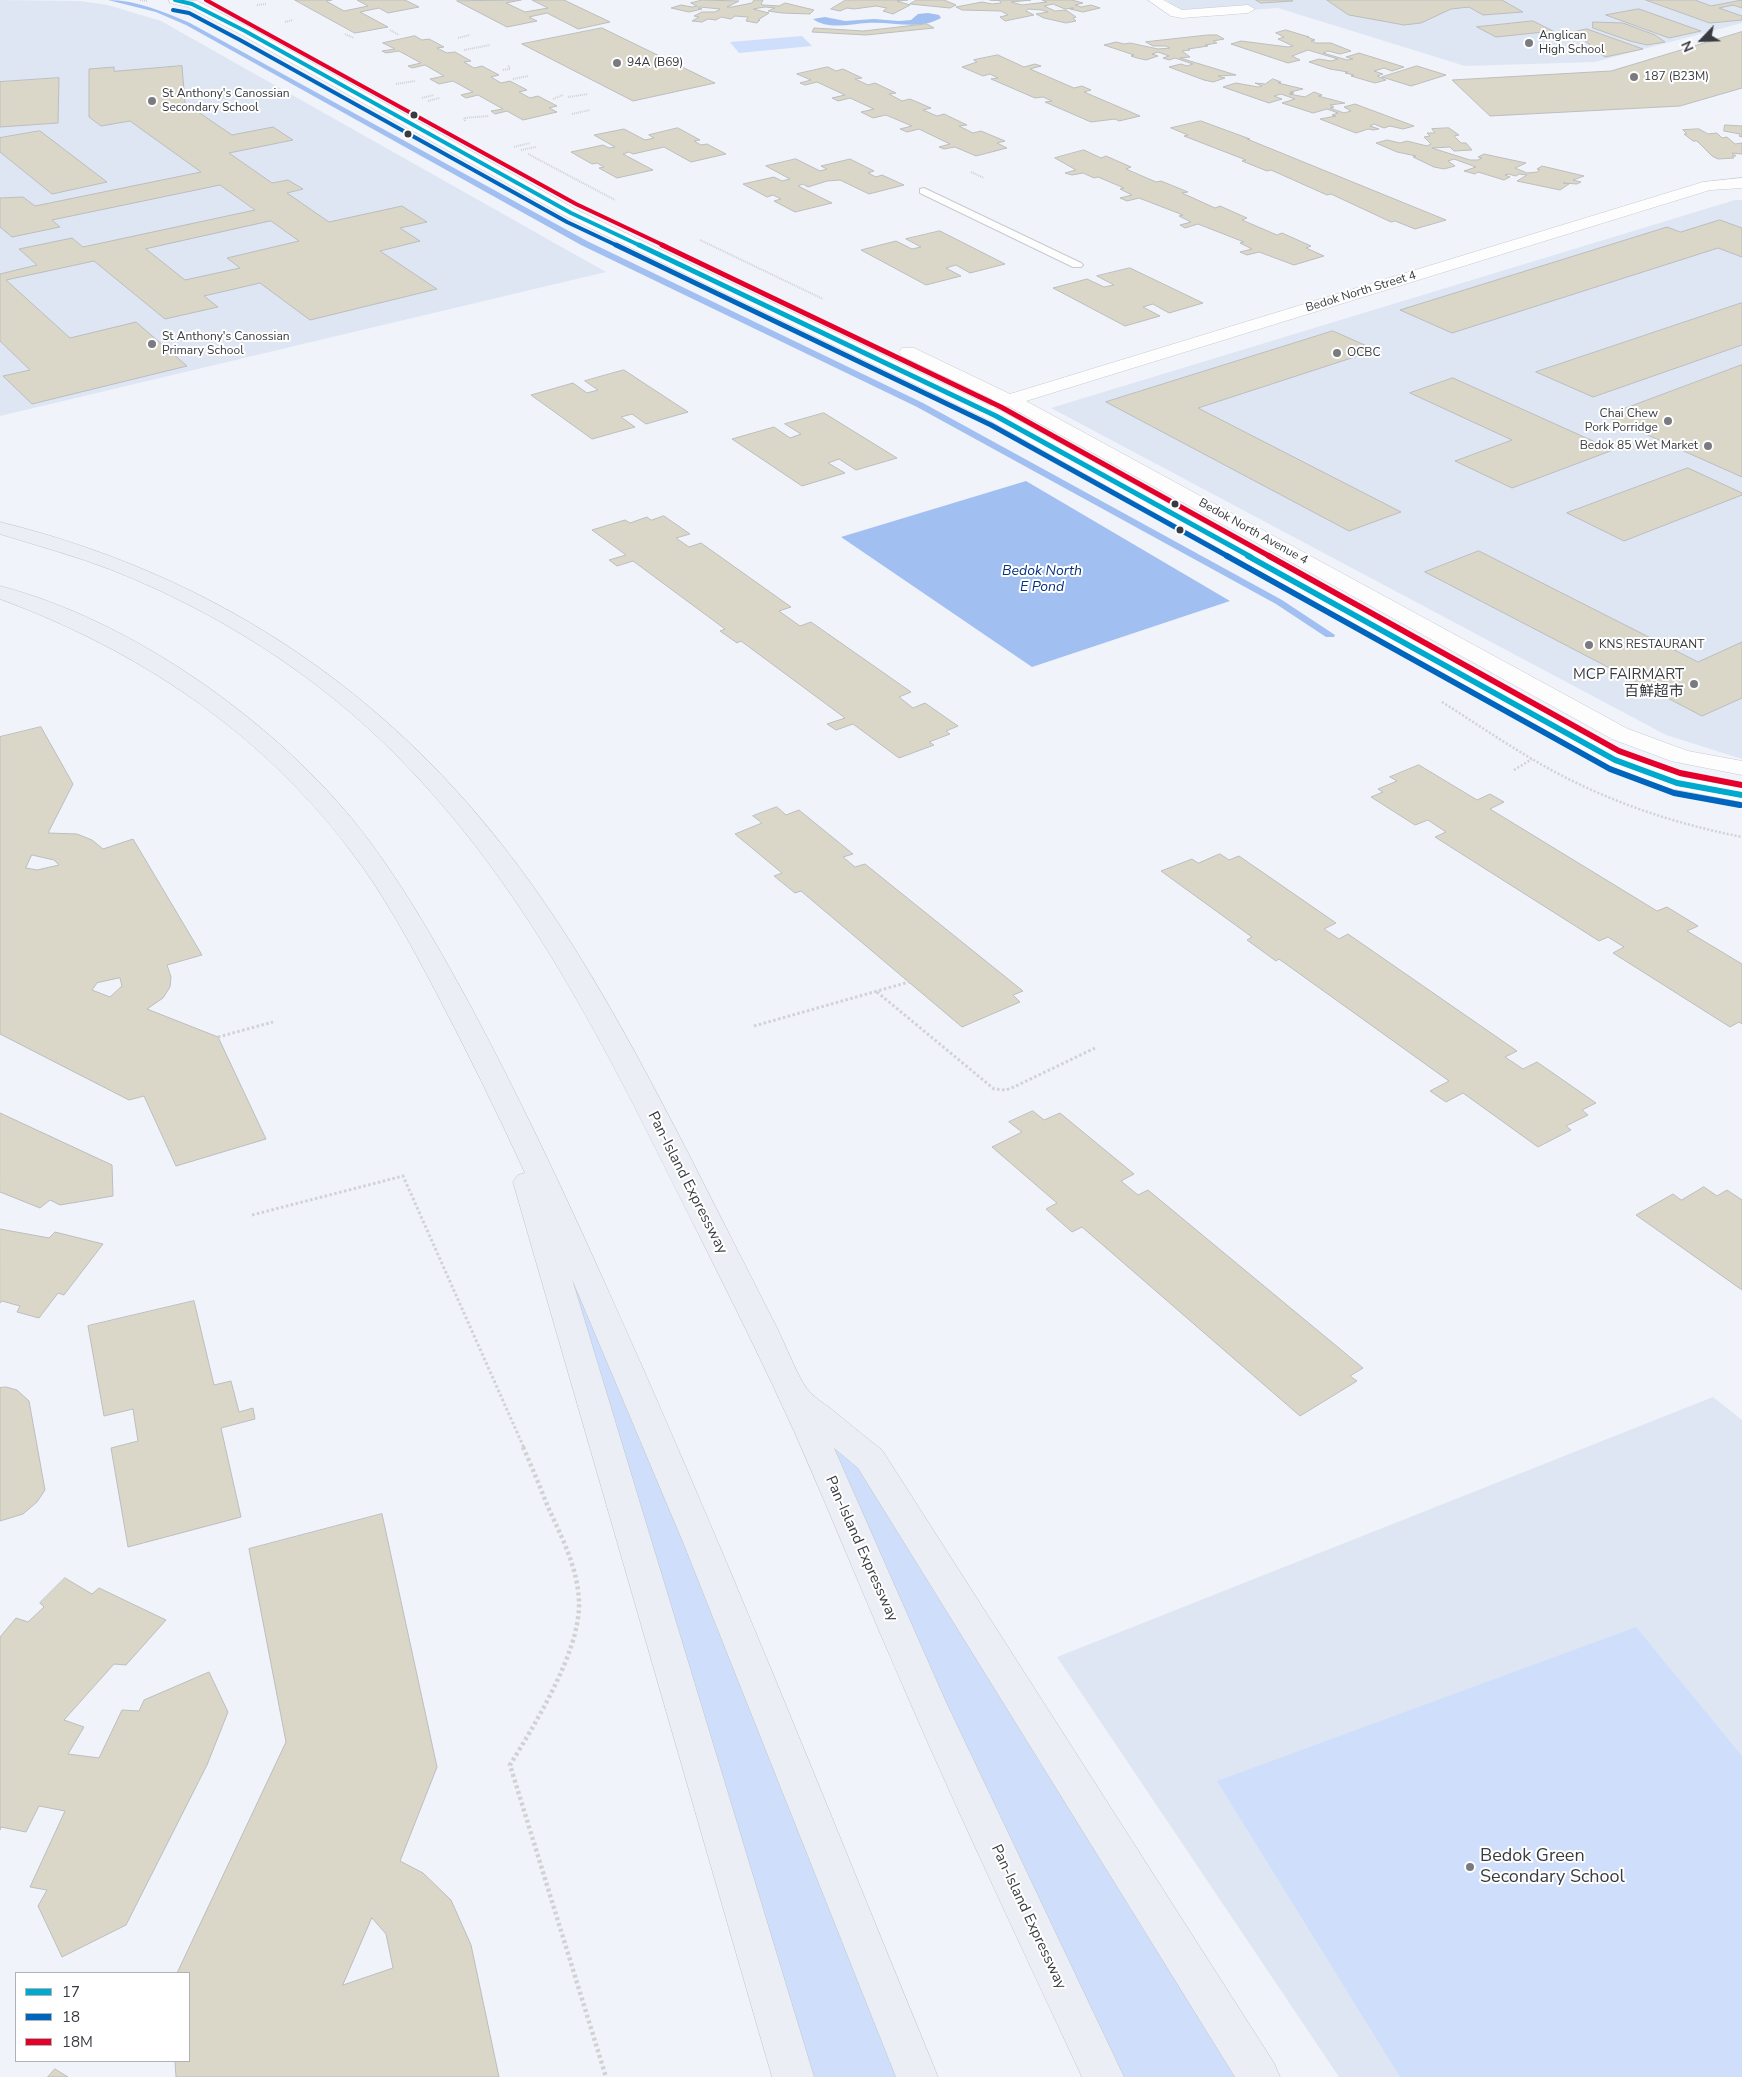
<!DOCTYPE html>
<html>
<head>
<meta charset="utf-8">
<style>
  body { margin:0 }
  #map { position:relative; width:1742px; height:2077px; overflow:hidden; background:#f0f3fa; font-family:"Nunito Sans",sans-serif }
  canvas { display:block }
  .legend { position:absolute; left:15px; top:1972px; width:175px; height:90px; box-sizing:border-box; background:#fff; border:1px solid #b0b1b3; margin:0; padding:6px 9px; list-style:none; font-size:15px; color:#393b40 }
  .legend li { display:flex; align-items:center; gap:10px; height:25px }
  .legend b { width:25px; border:1px solid #b0b1b3 }
  .north { position:absolute; left:1677px; top:15px; width:50px; height:50px; -webkit-text-stroke:4px #fff; paint-order:stroke; rotate:246deg; font-size:14px; font-weight:700; line-height:20px; text-align:center; color:#393b40 }
  .north::after { content:''; display:block; margin:auto; width:18px; height:22px; background:#393b40; clip-path:polygon(50% 0,100% 100%,50% 72%,0 100%) }
</style>
</head>
<body>
<div id="map">
<canvas width="1742" height="2077"></canvas>
<ul class="legend">
<li><b style="height:6px;background:#00a9ce"></b>17</li>
<li><b style="height:6px;background:#0065bd"></b>18</li>
<li><b style="height:6px;background:#e4002b"></b>18M</li>
</ul>
<div class="north">N</div>
</div>
<script>
const ctx = document.querySelector('canvas').getContext('2d');
ctx.lineJoin = 'round';
function fillPath(path, color) { ctx.fillStyle = color; ctx.fill(path, 'evenodd'); }
function stroke(path, color, width, dash) { ctx.strokeStyle = color; ctx.lineWidth = width; ctx.lineCap = dash ? 'butt' : 'round'; ctx.setLineDash(dash || []); ctx.stroke(path); }
function drawText(font, color, halo, rows, align = 'center') {
  ctx.font = font + ' "Nunito Sans","Noto Sans SC",sans-serif'; ctx.lineWidth = 4; ctx.setLineDash([]); ctx.textBaseline = 'middle'; ctx.strokeStyle = halo; ctx.fillStyle = color; for (const [text, x, y, turn = 0] of rows) {
    ctx.save(); ctx.translate(x, y); ctx.rotate((+turn || 0) * Math.PI / 180); ctx.textAlign = isNaN(turn) ? turn : align; if (halo) ctx.strokeText(text, 0, 0); ctx.fillText(text, 0, 0); ctx.restore();
  }
}
const built = new Path2D(`
  M0,0L80,1L108,5L161,21L606,272L0,416Z
  M1166,0H1742V23L1595,62L1465,66L1278,8L1185,15Z
  M1735,200H1742V759L1666,735L1051,408Z
  M1713,1397L1742,1420V2077H1339L1057,1657Z`);
const green = new Path2D(`
  M802,36L812,46L739,53L730,42Z
  M501,1091L915,2077H789L635,1540Z
  M801,1406L868,1460L1253,2077H1109Z
  M1636,1627L1742,1756V2077H1400L1217,1781Z`);
const water = new Path2D(`
  M928,13L939,15L941,18C918,31 892,21 867,23C851,24 828,30 813,19L825,17L845,21L874,19L899,21L911,20L918,14Z
  M1026,481L1230,601L1032,667L841,537Z`);
const stream = new Path2D(`
  M108,0C137,0 164,12 190,23L587,241L923,403L1282,600L1335,635L1334,637H1326L1276,604L917,407L581,245L186,25L156,12Z`);
const building = new Path2D(`
  M295,0H332L326,1L344,11L368,6L357,0H405L419,7L388,13L379,8L360,12L388,27L355,33Z
  M521,0L506,3L525,12L548,8L532,0H564L610,22L578,29L547,13L529,17L537,21L507,27L457,1Z
  M703,0L739,1L727,7H732L752,3L754,0H763L761,4L763,5L779,6L785,3L814,10L810,14L782,13L768,11L775,8L765,7L753,9L769,13L758,20H760L757,23L746,21L748,17L735,16L731,19L721,17L716,20L708,19L702,22L692,21L699,17L694,16L702,12H715L720,9L700,7L698,8L702,9L689,12L671,8L681,5L692,7L697,6L691,3Z
  M846,0H908L897,1L910,5L893,14L883,11L887,8L876,6L854,9L847,8L840,11L831,9Z
  M917,0H944L956,5L950,8L910,4Z
  M990,0H1031L1011,2L1022,5L1047,2L1042,0H1072L1083,3L1075,5L1081,7L1091,5L1100,8L1083,12L1070,9L1074,8H1072L1065,9L1053,4L1044,6L1055,11L1066,10L1076,17L1073,18L1076,21L1066,23L1044,18L1036,14L1048,12L1042,10L1028,9L1026,11L1034,15L1005,21L1000,17L1008,15L1001,11L962,10L956,7L982,2L992,4L1001,3L1000,1Z
  M1256,0H1292L1293,1L1261,3Z
  M1327,0H1502L1523,12L1483,15L1469,7L1451,9L1421,23L1404,25L1349,15Z
  M1646,0H1695L1711,6L1742,0V8L1733,5L1719,8L1742,16V20L1710,23Z
  M1639,9L1701,31L1669,38L1606,15Z
  M1533,21L1553,31L1496,37L1477,27Z
  M1593,22L1623,23L1655,35L1665,42L1647,45L1630,41L1593,28Z
  M927,24L934,28L866,35L812,32L814,28L863,31Z
  M602,28L715,83L633,101L522,44Z
  M1587,29L1643,49L1605,57L1574,32Z
  M1286,30L1309,37H1307L1315,40L1311,41L1316,43H1331L1351,51L1340,54L1328,51L1323,53L1347,60L1353,59L1346,57L1359,53L1404,67L1392,71L1384,68L1374,71L1383,74L1377,76L1386,80L1375,83L1351,76L1354,75L1345,73L1348,72L1330,69L1309,62L1319,59L1331,61L1338,59L1308,50L1292,56L1300,60L1288,63L1231,44L1241,41L1288,47L1293,46L1278,39L1284,37L1276,33Z
  M1742,32V88L1680,106L1490,116L1452,80L1611,71Z
  M1208,35H1217L1224,39L1213,41L1217,43L1205,45L1208,46L1188,49L1190,50L1182,51L1190,57L1180,58L1236,75L1218,76L1225,78L1213,82L1204,80L1169,67L1181,64L1187,66L1193,64L1175,58L1169,60L1163,58L1169,56L1158,52L1152,54L1158,56L1146,60L1137,58L1131,56L1134,55L1104,45L1116,42L1124,44L1130,43L1158,49L1170,48L1166,46H1153L1146,42Z
  M415,36L422,40L429,39L444,47L437,48L447,53L455,52L471,61L464,62L474,68L482,66L499,75L491,77L501,83L510,81L527,90L519,92L530,98L538,96L557,106L549,108L557,112L523,120L507,111L495,114L491,111L503,109L478,95L466,98L461,95L473,92L453,81L439,84L430,79L444,76L425,65L412,68L408,66L421,63L399,51L386,53L382,51L395,49L383,43Z
  M998,55L1024,67L1035,64L1041,66L1030,69L1074,88L1082,86L1091,90L1084,92L1140,116L1119,121L1115,119L1091,122L1045,102L1052,101L1043,97L1035,98L991,79L998,78L990,74L983,76L962,67L977,62L974,60Z
  M182,66L185,103L232,135L273,127L293,140L229,153L272,183L288,180L303,189L287,193L329,222L402,206L427,222L400,228L420,241L380,251L437,289L310,320L260,283L204,296L218,307L165,319L94,261L6,280L70,338L136,322L187,366L32,404L3,376L30,370L0,341V274L37,265L19,249L72,238L83,247L255,210L220,185L52,220L60,227L12,237L0,227V198L23,197L35,206L201,172L130,121L101,126L89,117V69L114,67V71ZM271,221L299,241L227,258L240,268L185,280L146,249Z
  M1417,66L1446,75L1411,86L1382,77Z
  M828,67L836,71L843,69L862,78L855,79L868,85L875,83L896,93L889,94L902,101L910,99L931,108L923,110L937,116L944,114L967,125L959,126L973,133L981,131L1005,141L997,143L1007,148L976,156L955,147L944,149L939,147L950,144L919,129L907,132L900,129L912,126L886,115L873,118L861,112L874,109L850,98L838,101L832,98L845,95L817,82L805,85L800,83L811,80L797,74Z
  M59,78L58,123L0,127V82Z
  M1273,79L1281,82L1278,83L1303,89L1290,92L1294,93L1289,94L1305,97L1314,92L1322,95L1318,96L1345,103L1330,105L1334,107L1330,108L1344,113L1351,111L1344,107L1355,104L1414,126L1403,129L1390,126L1384,128L1374,124L1370,126L1379,129L1373,130L1368,129L1356,133L1320,119L1336,116L1332,115L1338,113L1327,109L1313,113L1282,103L1295,99L1281,94L1274,96L1282,99L1269,103L1223,87L1236,83L1258,87L1262,86L1255,83L1265,84Z
  M1201,121L1250,139H1247L1446,220L1415,229L1395,221L1391,222L1331,194L1327,195L1271,170L1267,171L1242,161L1246,160L1184,136L1188,135L1171,128Z
  M1725,125L1742,126V137L1739,136L1740,134L1724,131Z
  M678,128L700,140L694,141L701,145L707,144L726,154L691,162L664,147L633,154L629,152L623,154L653,170L617,178L599,168L604,167L597,163L592,164L571,152L603,145L609,148L615,147L594,135L624,129L645,140L654,138L649,135Z
  M1449,128L1459,135L1454,136L1461,143H1466L1472,150L1454,151L1450,147L1432,148L1470,160H1478L1482,158L1478,157L1484,154L1526,163L1515,168L1527,173L1537,172L1540,170L1537,169L1542,166L1584,176L1573,180L1581,182L1577,184L1563,183L1569,184L1560,190L1517,181L1527,175L1519,174L1516,176L1508,174L1505,175L1510,177L1504,180L1478,172L1475,174L1464,171L1476,167L1454,159L1448,161L1455,166L1444,169L1434,167L1413,157L1416,156L1397,152L1376,143L1387,140L1400,143L1407,141L1427,146L1431,144L1424,137L1430,136L1427,133H1435L1432,129Z
  M1699,129L1708,134L1717,133L1722,138L1727,137L1735,144L1742,143V154L1732,153L1736,156H1732L1734,158L1718,159L1712,156L1697,141H1693L1684,134H1687L1683,130Z
  M40,131L107,182L52,194L0,152V138Z
  M1084,150L1101,158L1106,156L1131,167L1126,169L1156,182L1161,181L1188,192L1182,193L1215,208L1220,206L1247,218L1242,220L1277,235L1282,233L1311,246L1306,248L1324,256L1294,265L1259,252L1247,255L1240,252L1252,249L1240,243L1244,242L1198,224L1185,228L1180,225L1191,222L1179,216L1183,215L1139,198L1127,201L1120,198L1132,195L1120,189L1124,188L1098,177L1094,178L1083,173L1072,175L1065,173L1076,170L1055,158Z
  M796,159L820,171L827,169L821,166L850,159L874,171L868,173L876,177L882,175L904,185L869,194L840,180L827,181L808,187L803,184L798,186L832,203L795,212L774,201L781,199L773,195L767,197L743,184L774,177L782,181L790,179L766,166Z
  M1720,220L1742,228V257L1718,248L1452,333L1400,310L1667,227L1680,232Z
  M940,231L1005,264L970,273L956,265L946,268L961,276L926,285L861,250L896,241L912,249L921,247L906,239Z
  M1130,268L1203,303L1169,313L1153,304L1143,307L1160,316L1125,326L1053,288L1087,279L1104,287L1114,285L1097,276Z
  M1742,303V345L1593,397L1536,372Z
  M1333,331L1376,350L1198,408L1401,512L1349,531L1106,402Z
  M1742,365V477L1605,416Z
  M624,370L688,412L646,424L632,414L621,417L635,427L592,439L531,395L573,383L587,393L598,390L585,381Z
  M1453,378L1613,450L1512,488L1455,461L1512,440L1410,393Z
  M824,413L897,458L856,470L839,459L828,463L845,473L802,486L732,439L774,427L790,438L801,434L785,424Z
  M1688,468L1742,493V495L1624,541L1567,513Z
  M664,516L690,534L676,538L689,547L701,543L791,607L779,611L800,626L811,622L911,692L899,697L913,708L925,703L958,726L946,731L950,734L929,742L934,745L899,758L853,724L836,730L827,724L845,718L741,641L737,643L720,631L725,629L633,561L617,566L609,560L626,555L592,530L625,520L630,523L647,517L651,520Z
  M1479,551L1698,662L1742,642V698L1702,716L1425,572Z
  M41,727L73,784L48,833L77,834L92,840L103,849L133,839L202,955L167,965L171,977L170,987L163,998L147,1009L218,1037L266,1139L176,1166L144,1096L129,1100L0,1034V737ZM32,855L54,860L59,865L37,870L26,868ZM120,978L122,986L110,997L92,990L97,983Z
  M1419,765L1477,800L1490,794L1504,802L1490,809L1657,911L1667,907L1698,926L1687,931L1742,964V1024L1739,1022L1730,1027L1613,953L1624,947L1608,937L1599,941L1435,837L1446,832L1428,820L1415,825L1371,797L1383,792L1378,789L1397,781L1390,777Z
  M777,807L786,815L799,810L853,854L843,857L855,867L865,864L1023,991L1013,995L1020,1002L962,1027L801,891L795,893L774,876L782,873L735,834L762,823L753,816Z
  M1220,854L1229,860L1239,856L1336,923L1324,929L1339,939L1348,934L1517,1051L1505,1057L1523,1069L1537,1062L1596,1103L1582,1110L1588,1115L1566,1126L1571,1130L1538,1147L1463,1093L1446,1102L1430,1091L1449,1081L1279,959L1276,961L1247,940L1252,937L1161,871L1192,859L1198,863Z
  M1033,1111L1044,1120L1060,1113L1134,1174L1121,1181L1138,1195L1148,1190L1363,1368L1350,1376L1357,1381L1300,1416L1082,1227L1072,1232L1046,1209L1057,1203L992,1147L1022,1132L1009,1122Z
  M0,1113L112,1165L113,1196L60,1205L50,1200L40,1208L0,1192Z
  M1704,1187L1717,1196L1727,1190L1742,1200V1290L1636,1215L1673,1194L1681,1200Z
  M0,1229L49,1238L55,1232L103,1244L64,1295L58,1293L39,1318L17,1312L20,1306L2,1301L0,1303Z
  M194,1301L214,1385L231,1381L239,1412L253,1408L255,1419L221,1428L241,1517L128,1547L111,1448L138,1441L133,1409L104,1416L88,1326Z
  M6,1387L17,1390L29,1401L45,1490L37,1502L23,1514L0,1521V1388Z
  M382,1514L437,1767L400,1861L423,1873L451,1900L471,1945L499,2077H176L175,2061H189V1973H177L286,1742L249,1549ZM372,1918L386,1934L393,1968L343,1985Z
  M65,1578L92,1594L99,1588L166,1620L126,1665L114,1664L64,1720L84,1727L68,1754L99,1758L122,1710L139,1711L144,1700L209,1672L228,1712L207,1765L126,1925L62,1957L38,1906L47,1890L30,1887L65,1811L39,1806L26,1832L1,1827L0,1830V1637L16,1618L28,1622L44,1607L40,1603Z
  M55,2069L68,2077H48Z`);
const pathFar3 = new Path2D(`
  M140,0L148,1
  M257,5L266,4
  M285,22L293,20
  M390,30L399,35
  M345,34L354,38
  M458,38L470,35
  M464,50L490,45
  M503,70L510,69L508,65
  M513,79L528,76
  M396,84L415,81
  M568,97L588,94
  M422,98L434,95
  M553,99L563,95
  M428,101L440,98
  M572,114L590,110
  M465,121L464,118L489,116
  M514,147L530,143
  M521,150L536,147
  M528,154L615,200
  M971,172L984,178
  M700,240L823,299`);
const pathFar2 = new Path2D(`
  M1442,702C1488,731 1533,763 1583,786C1634,810 1687,826 1742,837
  M1514,770L1532,759`);
const pathFar1 = new Path2D(`
  M877,992L994,1089L1006,1090L1016,1086L1095,1048
  M754,1026L909,982
  M218,1037L273,1022
  M252,1215L403,1176L524,1448`);
const path = new Path2D(`
  M523,1447C532,1467 540,1487 548,1507C562,1538 579,1570 579,1605C579,1653 535,1724 510,1765L606,2077`);
const lane = new Path2D(`
  M924,188L1081,263L1083,265L1081,267H1073L920,193V189Z`);
const street = new Path2D(`
  M169,0L197,1L250,28L577,210L1003,412L1623,755L1683,777L1742,788V802L1669,788L1607,765L989,420L565,216L240,34L188,7L170,3Z
  M1148,0H1163L1182,10L1248,5L1255,9L1248,13L1182,18L1171,16Z
  M1742,178V188L1710,190L1026,401L1628,729L1688,751L1742,761V775L1671,761L1612,739L1017,411L1008,406L999,409L992,407L990,403L992,399L902,356L899,352L902,348H914L1010,394L1703,182Z`);
const highway = new Path2D(`
  M0,522C206,573 376,682 506,850C577,941 632,1045 685,1147C715,1207 746,1266 776,1326C784,1341 799,1381 809,1391C815,1398 823,1403 830,1408C847,1422 864,1436 882,1450L1274,2063L1280,2077H1235L858,1468L834,1448L945,1700L1124,2077H1082C1024,1952 965,1828 910,1702C870,1612 834,1521 794,1431C764,1365 732,1301 700,1237C615,1067 534,894 398,757C319,676 218,612 112,570C76,556 38,546 0,534Z
  M0,586C130,620 268,717 353,820C399,877 435,941 470,1005C516,1091 558,1179 598,1268C719,1534 827,1807 938,2077H896L683,1542L572,1279L814,2077H772L513,1182L518,1175L525,1173C497,1112 467,1051 436,992C410,943 384,894 350,850C260,731 138,650 0,599Z`);
const bus1Far2 = new Path2D(`
  M175,0L192,4L245,31L571,213L641,246`);
const bus1Far1 = new Path2D(`
  M639,245L996,416L1251,557`);
const bus1 = new Path2D(`
  M1248,556L1615,760L1677,783L1742,795`);
const bus2Far2 = new Path2D(`
  M173,10L189,13L240,40L567,222L618,246`);
const bus2Far1 = new Path2D(`
  M616,245L991,425L1229,557`);
const bus2 = new Path2D(`
  M1227,556L1610,769L1674,793L1740,805`);
const bus3Far2 = new Path2D(`
  M206,0L576,204L665,246`);
const bus3Far1 = new Path2D(`
  M662,245L1001,407L1271,557`);
const bus3 = new Path2D(`
  M1269,556L1619,751L1680,773L1742,785`);
const markers = [
  [1529,43,5,"#797b81"],
  [617,63,5,"#797b81"],
  [1634,77,5,"#797b81"],
  [152,101,5,"#797b81"],
  [414,115,4.5,"#393b40"],
  [408,134,4.5,"#393b40"],
  [152,344,5,"#797b81"],
  [1337,353,5,"#797b81"],
  [1668,421,5,"#797b81"],
  [1708,446,5,"#797b81"],
  [1175,504,4.5,"#393b40"],
  [1180,530,4.5,"#393b40"],
  [1589,645,5,"#797b81"],
  [1694,684,5,"#797b81"],
  [1470,1867,5,"#797b81"]
];
const farPoinames = [
  ["Anglican",1539,36],
  ["High School",1539,50],
  ["94A (B69)",627,63],
  ["187 (B23M)",1644,77],
  ["St Anthony's Canossian",162,94],
  ["Secondary School",162,108],
  ["St Anthony's Canossian",162,337],
  ["Primary School",162,351],
  ["OCBC",1347,353],
  ["Chai Chew",1658,414,"right"],
  ["Pork Porridge",1658,428,"right"],
  ["Bedok 85 Wet Market",1698,446,"right"],
  ["KNS RESTAURANT",1599,645]
];
const farStreetnames = [
  ["Bedok North Street 4",1361,292,-17],
  ["Bedok North Avenue 4",1253,532,29]
];
const farWaternames = [
  ["Bedok North",1042,572],
  ["E Pond",1042,588]
];
const poiNames = [
  ["MCP FAIRMART",1684,675],
  ["百鮮超市",1684,692]
];
const streetNames = [
  ["Pan-Island Expressway",687,1183,63],
  ["Pan-Island Expressway",861,1549,66],
  ["Pan-Island Expressway",1028,1917,65]
];
const nearPoinames = [
  ["Bedok Green",1480,1857],
  ["Secondary School",1480,1878]
];
fillPath(built, '#dfe6f3');
fillPath(green, '#cfdffb');
fillPath(water, '#a2bff2');
fillPath(stream, '#a2bff2');
fillPath(building, '#dad7c9');
stroke(building, '#bcbdbe', 1);
stroke(lane, '#c8cacf', 2);
stroke(street, '#c8cacf', 1);
stroke(highway, '#c0c5cd', 1);
stroke(pathFar3, '#d2d2d4', 2, [1, 1]);
stroke(pathFar2, '#d2d2d4', 2.5, [2, 2]);
stroke(pathFar1, '#d2d2d4', 3, [2.5, 2.5]);
stroke(path, '#d2d2d4', 4.5, [3, 3]);
fillPath(lane, '#fdfdfe');
fillPath(street, '#fdfdfe');
fillPath(highway, '#ebeef4');
stroke(bus1Far2, '#00a9ce', 4);
stroke(bus1Far1, '#00a9ce', 5);
stroke(bus1, '#00a9ce', 6);
stroke(bus2Far2, '#0065bd', 4);
stroke(bus2Far1, '#0065bd', 5);
stroke(bus2, '#0065bd', 6);
stroke(bus3Far2, '#e4002b', 4);
stroke(bus3Far1, '#e4002b', 5);
stroke(bus3, '#e4002b', 6);
for (const [x, y, r, color] of markers) { const dot = new Path2D(); dot.arc(x, y, r, 0, 2 * Math.PI); ctx.fillStyle = color; ctx.fill(dot); stroke(dot, '#fff', 2); }
drawText('12px', '#393b40', '#fff', farPoinames, 'left');
drawText('12px', '#393b40', '#fff', farStreetnames);
drawText('italic 14px', '#053280', '#fff', farWaternames);
drawText('15px', '#393b40', '#fff', poiNames, 'right');
drawText('15px', '#393b40', '#fff', streetNames);
drawText('18px', '#393b40', '#fff', nearPoinames, 'left');
</script>
</body>
</html>
